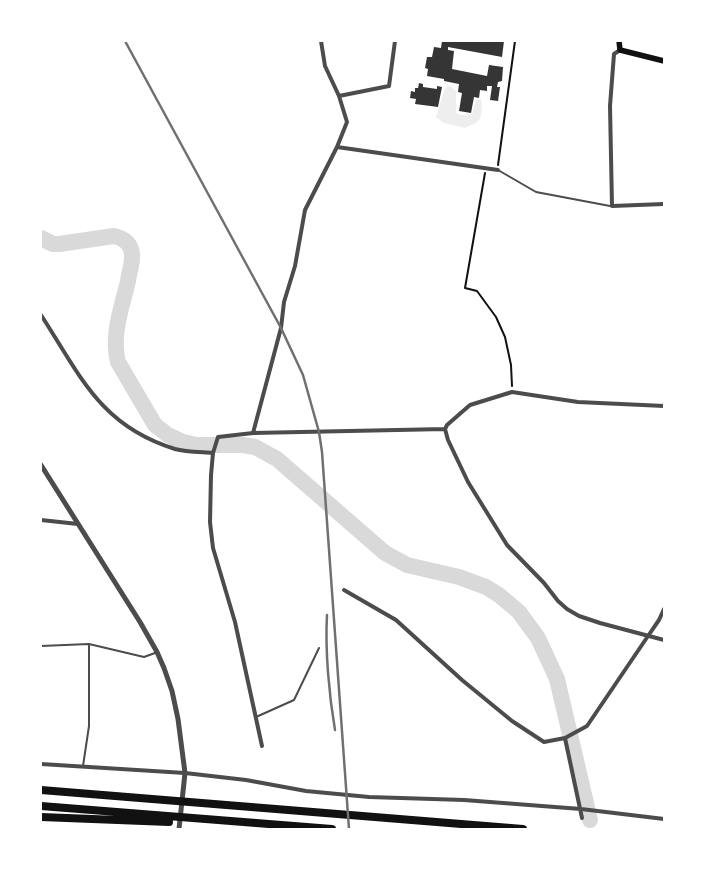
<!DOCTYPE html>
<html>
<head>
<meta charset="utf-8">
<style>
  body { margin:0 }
  #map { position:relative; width:705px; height:870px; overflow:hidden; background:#fff; font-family:"Space Grotesk",sans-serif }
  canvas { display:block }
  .frame { position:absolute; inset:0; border:42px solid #fff; pointer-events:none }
</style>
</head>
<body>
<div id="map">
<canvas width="705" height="870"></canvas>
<div class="frame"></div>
</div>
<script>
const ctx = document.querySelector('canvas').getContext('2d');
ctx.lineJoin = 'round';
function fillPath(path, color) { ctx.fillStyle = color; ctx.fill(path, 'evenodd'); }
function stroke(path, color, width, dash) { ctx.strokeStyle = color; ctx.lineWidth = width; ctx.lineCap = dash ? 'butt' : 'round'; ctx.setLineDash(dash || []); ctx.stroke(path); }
const green = new Path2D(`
  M448,85L456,91V113L461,115L472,114L476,100L481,99C482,106 483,119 476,123C472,126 469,125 465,128L444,123L436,117L444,91Z`);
const river = new Path2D(`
  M41,238L53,244H59L114,236C123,238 131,243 132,254C133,263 129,272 128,281C122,307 111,335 118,362L155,425L168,435L183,442L197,445H243L255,447L277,459L385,553L407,565L459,577L486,587L499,595L519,612L538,638L557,679L590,820`);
const building = new Path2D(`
  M442,41H504L502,57L448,47V50L454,51L452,69L487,76L489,65L503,67L502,81L498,82L497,87H500L498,101L490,100L492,86H487V91L480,90L479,98L474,97L471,113L459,111L462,93L458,92L459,84L444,81V79L427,76L428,69L425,68L427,57H432L434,47L441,48Z
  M419,83L423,84V87L437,89V86L442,87L438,107L415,104L416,99L410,98L411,91L415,92V88H418Z`);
const path = new Path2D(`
  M498,165L515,41
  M485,173L465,288L477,291L496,317L505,337L511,365L512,386`);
const service = new Path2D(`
  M498,170L536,192L610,206
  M41,646L89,644L144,657L155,653
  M256,717L294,700L319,648
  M83,766L89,726V644`);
const minor = new Path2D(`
  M620,50L614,54L610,106L612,206L664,204
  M339,96L389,86L395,41
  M337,147L498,170
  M41,315C80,375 100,426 175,449C186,452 201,452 213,453
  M664,406L578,402L512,392L470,405L447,425L445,429L448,440L468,482L507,545L544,583L558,601L567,609L579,616L600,623L664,640
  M253,433L281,328L284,302L295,266L305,210L337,147L347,122L339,96L325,66L321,41
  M41,520L78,524
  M344,590L396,620L462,680L512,721L544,742L565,738
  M262,746L235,622L213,548L210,522L211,475L213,453L218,437L253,433L445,429
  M41,764L185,773L246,780L306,791L369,797L464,800L581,809L664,819
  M582,818L565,738L587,726L648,636L659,620L664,609`);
const tertiary = new Path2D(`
  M41,465L140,622L157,652L164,668L172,691L178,719L185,773L179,829`);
const secondary = new Path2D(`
  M619,41L620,50L664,61`);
const motorway = new Path2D(`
  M41,790L523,829
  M41,806L332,829
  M41,817L169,822`);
const rail = new Path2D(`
  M125,41L281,328L303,375L319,432L322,452L349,829
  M327,615C325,650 329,695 335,730`);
fillPath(green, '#eee');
stroke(river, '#d9d9d9', 16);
fillPath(building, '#353535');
stroke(path, '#111', 2);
stroke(service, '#4c4c4c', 2);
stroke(minor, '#4c4c4c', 4);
stroke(tertiary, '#4c4c4c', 5);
stroke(secondary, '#111', 5.5);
stroke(motorway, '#111', 8);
stroke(rail, '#707070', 2.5);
</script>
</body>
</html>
